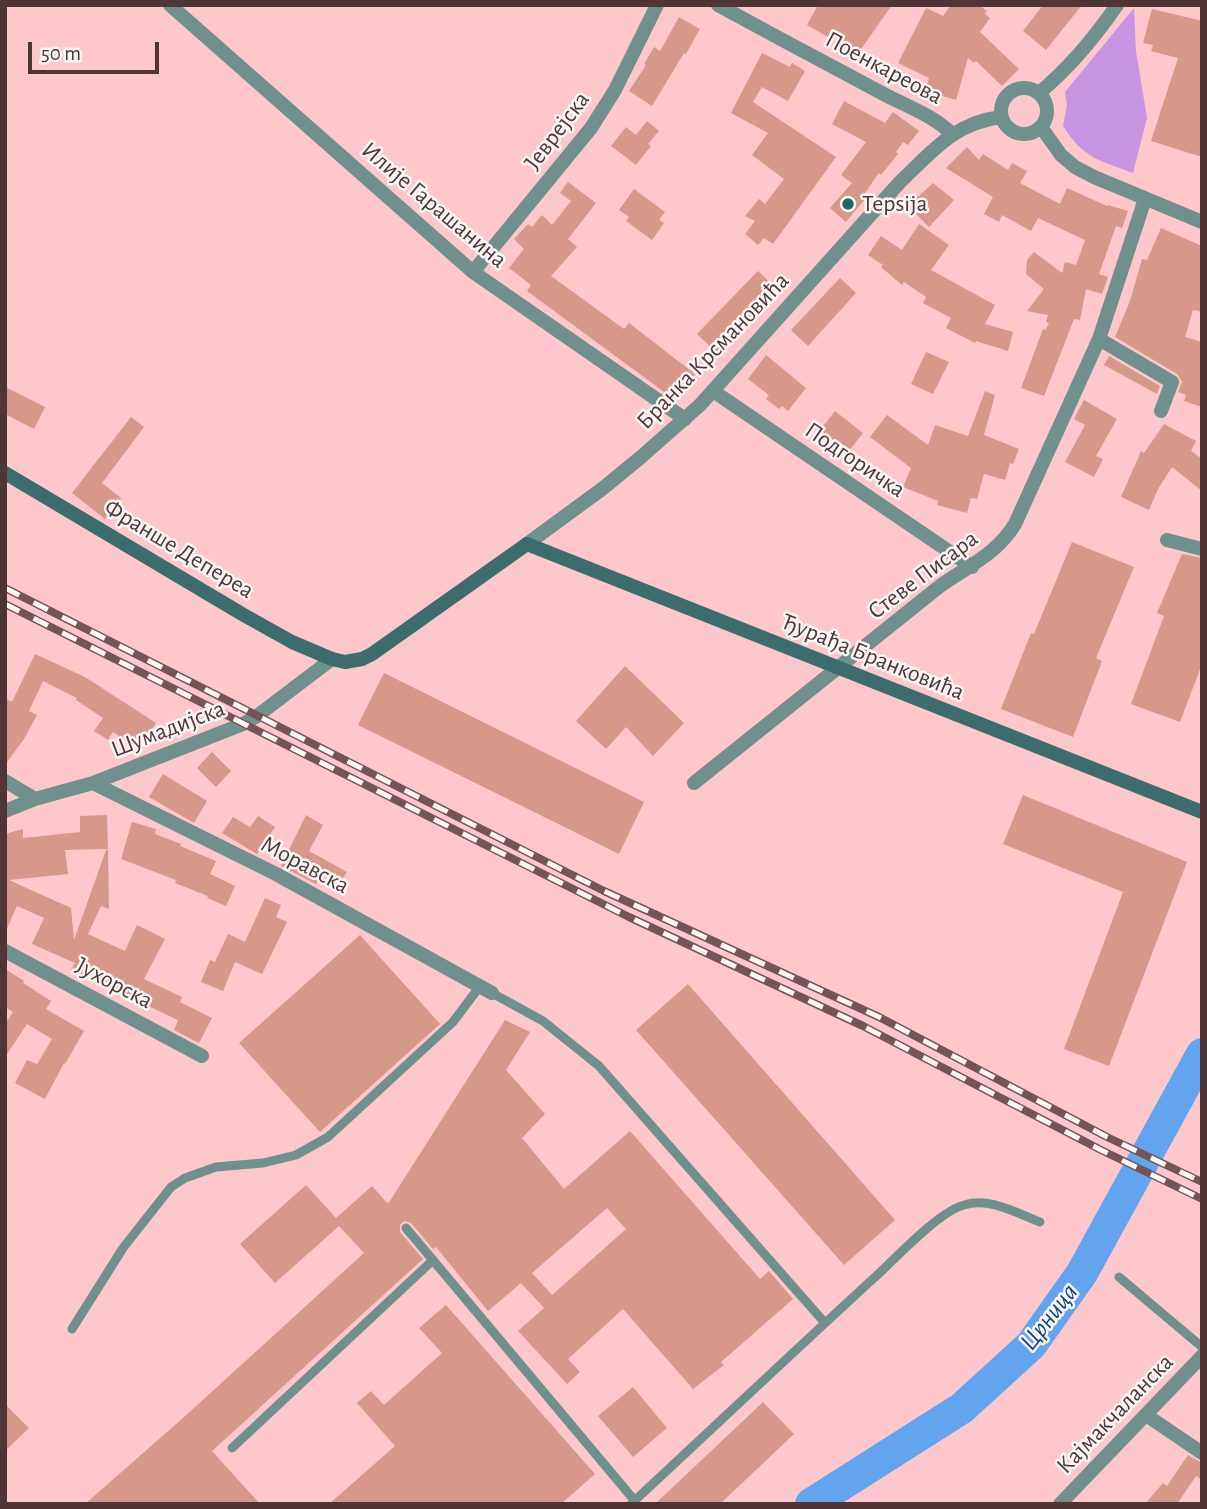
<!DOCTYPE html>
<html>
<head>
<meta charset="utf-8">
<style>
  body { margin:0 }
  #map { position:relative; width:1207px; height:1509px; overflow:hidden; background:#fdc7cb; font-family:"Alegreya Sans",sans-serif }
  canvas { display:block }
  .frame { position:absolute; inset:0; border:7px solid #503537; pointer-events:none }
  .scale { position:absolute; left:28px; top:42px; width:131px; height:32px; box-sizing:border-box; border:4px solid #503537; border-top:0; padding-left:9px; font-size:21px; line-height:24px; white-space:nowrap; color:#503537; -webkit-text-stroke:5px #fdf6f6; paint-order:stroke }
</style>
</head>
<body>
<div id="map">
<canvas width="1207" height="1509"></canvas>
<div class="frame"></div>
<div class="scale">50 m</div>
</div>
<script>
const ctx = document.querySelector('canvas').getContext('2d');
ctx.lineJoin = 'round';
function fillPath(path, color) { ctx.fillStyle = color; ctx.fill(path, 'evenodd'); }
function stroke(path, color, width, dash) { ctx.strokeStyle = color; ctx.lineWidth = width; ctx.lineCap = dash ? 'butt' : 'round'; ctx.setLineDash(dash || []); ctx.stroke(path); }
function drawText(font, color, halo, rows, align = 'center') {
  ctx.font = font + ' "Alegreya Sans",sans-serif'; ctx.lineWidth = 5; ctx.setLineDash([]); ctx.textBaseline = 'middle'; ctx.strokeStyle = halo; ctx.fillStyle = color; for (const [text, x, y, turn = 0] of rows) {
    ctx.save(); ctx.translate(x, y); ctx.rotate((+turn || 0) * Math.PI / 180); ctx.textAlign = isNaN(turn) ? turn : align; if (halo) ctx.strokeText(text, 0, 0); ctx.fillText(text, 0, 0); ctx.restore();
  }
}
const green = new Path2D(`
  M1134,8L1136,51L1147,118L1133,173C1099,160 1084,159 1063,126L1067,105L1065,92Z`);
const river = new Path2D(`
  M811,1504L962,1408L1031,1345L1082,1273L1202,1054`);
const building = new Path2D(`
  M818,5H892L859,52L831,32L828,37L807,25Z
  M951,5H979L987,11L985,14L990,18L980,32L1019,69L1002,86L976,61L974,63L968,58L956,100L925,91L929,78L898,63L926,8L943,16Z
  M1043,5H1082L1046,50L1023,31Z
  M1152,9L1202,21V157L1151,141L1178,58L1151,51L1153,45L1143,43Z
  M679,17L700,29L686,54L684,53L652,106L629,91L646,65L644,64L654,47L660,51Z
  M762,53L790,67L792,63L805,71L788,101L762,87L753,102L836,157L773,244L764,238L758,245L745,234L755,221L745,216L759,199L765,204L784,179L752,155L768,133L731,113Z
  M844,101L885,123L893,112L919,131L908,145L903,142L896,152L898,154L881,175L879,173L862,197L865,199L846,222L830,208L852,183L841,175L866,142L832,124Z
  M647,121L659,131L648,144L651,146L636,165L611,146L626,127L636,135Z
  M967,147L979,160L983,154L1008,170L1012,163L1027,171L1020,183L1060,204L1067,188L1107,206L1108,205L1128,211L1122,228L1116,226L1099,274L1108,277L1102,294L1086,289L1080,320L1074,319L1044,396L1021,388L1043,329L1045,330L1049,324L1046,321L1048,315L1027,311L1044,289L1026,274L1027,260L1034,252L1062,273L1065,262L1076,265L1085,240L1038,218L1031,231L1002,215L999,222L984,214L993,197L946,168Z
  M568,182L596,203L568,239L577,247L551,276L624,329L629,323L695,374L675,400L527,291L531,285L509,268L524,249L514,239L528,224L532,227L542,215L552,225L571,201L560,193Z
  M933,183L954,200L929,227L908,206Z
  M634,189L665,212L659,220L664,223L652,240L626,221L629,217L619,210Z
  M919,224L949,245L931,270L995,305L985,324L1013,332L1008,351L976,341L975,343L946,328L951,318L923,303L926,297L904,282L902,285L881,267L883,265L868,255L881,236L902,250Z
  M1161,228L1202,246V312L1193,310L1185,337L1202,342V407L1184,401L1186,395L1178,392L1182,382L1177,374L1115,337L1130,301L1142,259L1147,260Z
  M758,271L778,290L717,353L697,334Z
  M840,278L856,293L808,346L791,330Z
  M926,352L949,362L933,394L911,384Z
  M766,355L806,388L788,411L782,406L779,409L766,399L769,395L748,379Z
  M1109,356L1160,386L1157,394L1104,365Z
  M5,387L45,407L34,429L5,414Z
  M985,391L995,395L984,435L1019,449L1013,464L1010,463L1005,480L984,474L977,499L971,498L967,513L937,505L938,501L903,487L911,468L870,437L887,415L928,445L935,425L968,436Z
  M1084,400L1117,419L1096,456L1103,459L1094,477L1065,462L1085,425L1074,419Z
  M835,411L863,433L848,452L820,430Z
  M131,417L144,427L102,483L121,498L105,519L72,493Z
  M1164,424L1196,441L1191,451L1202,459V491L1172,467L1158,489L1149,510L1121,497L1141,451L1144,453Z
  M1072,542L1134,567L1096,658L1102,661L1073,737L1001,709L1031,633L1034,634Z
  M1182,554L1202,558V664L1180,722L1131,704L1164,616L1157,613Z
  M35,654L85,677L156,723L139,749L113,732L108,740L94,731L103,718L76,700L77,698L43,681L29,711L37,715L24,739L5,765V698L12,702Z
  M625,666L684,723L653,756L626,727L606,749L576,721Z
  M384,673L644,802L619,854L358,725Z
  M212,752L231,771L216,787L197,768Z
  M163,774L207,801L194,823L149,797Z
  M1023,795L1187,862L1109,1066L1064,1049L1123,892L1003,844Z
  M107,815L108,849L65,850L68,874L9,880L71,908L74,940L106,850H108L109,909L101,906L88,934L125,951L137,925L165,939L144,979L182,997L180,1002L212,1018L199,1043L174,1030L178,1020L131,998L130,1000L109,989V987L71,970L75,963L32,944L44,918L17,906L5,933V834L23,829V838L80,832V816Z
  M306,815L323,825L309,851L347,872L339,884L323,872L316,884L281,866Z
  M258,816L275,827L257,854L222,833L233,817L250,827Z
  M132,822L156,829L155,834L181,844L180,846L216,861L210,874L235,886L226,906L207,898L208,896L175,883L176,880L121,859Z
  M265,898L281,905L276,917L287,922L262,974L235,962L223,991L201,982L210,960L215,962L228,934L245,942Z
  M360,935L440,1024L320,1132L239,1043Z
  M5,969L24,981L23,983L51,1001L46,1009L84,1031L65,1064L64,1063L45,1099L15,1083L27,1060L37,1064L52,1039L27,1024L5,1057V1024L13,1012L5,1007Z
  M688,984L895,1220L844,1265L636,1030Z
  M505,1020L530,1032L506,1070L545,1114L522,1138L564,1189L630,1131L760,1279L769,1271L793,1299L721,1362L724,1365L693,1389L623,1309L568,1359L580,1372L567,1384L518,1331L544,1308L521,1283L488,1311L436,1247L433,1249L411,1223L404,1221L400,1225V1232L423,1259L212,1451L260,1504H85L183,1418L364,1253L339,1226L275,1283L240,1244L306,1185L336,1218L372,1186L388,1204ZM607,1208L626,1229L552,1295L532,1273Z
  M446,1305L595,1474L561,1504H329L395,1446L357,1403L371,1391L384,1405L442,1353L419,1328Z
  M633,1387L667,1428L633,1457L598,1416Z
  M763,1402L794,1434L720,1504H655Z
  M5,1404L29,1428L5,1451Z
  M1188,1455L1202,1463V1480L1196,1476L1177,1504H1145L1163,1483L1167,1486Z`);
const service = new Path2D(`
  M492,993L543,1021L599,1066L825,1323
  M406,1228L635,1501
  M1119,1277L1202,1347
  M72,1329L123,1248L171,1187L185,1178L216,1167L263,1163L296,1155L328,1137L453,1022L480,986
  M232,1448L432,1261
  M631,1504C712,1429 792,1353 874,1278C895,1259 938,1212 964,1205C990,1197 1016,1213 1040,1222`);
const minor = new Path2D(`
  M170,5L473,272L685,419
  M718,5C771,34 825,63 878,91C903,105 932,114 952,134
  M473,272L591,128L615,90L657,5
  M1099,339L1172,382L1161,411
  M713,391L972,567
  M1167,540L1202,549
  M5,781L35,799
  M93,783L276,874L492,993
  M694,783L940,586C968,566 996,555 1015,524L1099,339L1145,199
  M5,811L35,799L93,783L243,724L257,716L332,659
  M5,951L202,1056
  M1146,1415L1202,1453`);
const tertiary = new Path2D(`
  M1001 111a23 23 0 1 1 46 0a23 23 0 1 1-46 0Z
  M1039,93C1069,68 1095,37 1117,5
  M1041,127L1061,155L1075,167L1094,177L1202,222
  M527,544L602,489L641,457L700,405L900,182C933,151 954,123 1001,117
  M1060,1504L1202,1356`);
const secondary = new Path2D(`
  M5,473L242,614L292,642L332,659L345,662L362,659L372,654L527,544L1202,812`);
const rail = new Path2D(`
  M5,588L604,891L879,1017L1107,1137L1202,1182
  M5,604L629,917L863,1026L1101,1150L1202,1199`);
const markers = [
  [848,204,7,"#1e6a69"]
];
const streetNames = [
  ["Поенкареова",884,68,28],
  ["Јеврејска",557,131,-53],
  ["Илије Гарашанина",434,205,40],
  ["Бранка Крсмановића",713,351,-46],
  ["Подгоричка",855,460,34],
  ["Франше Депереа",179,549,31],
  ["Стеве Писара",923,575,-37],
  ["Ђурађа Бранковића",873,657,22],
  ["Шумадијска",168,729,-21],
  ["Моравска",305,865,28],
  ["Јухорска",114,983,28],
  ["Кајмакчаланска",1115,1414,-46]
];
const poiNames = [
  ["Tepsija",862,204]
];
const waterNames = [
  ["Црница",1049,1317,-52]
];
fillPath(green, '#c794e2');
stroke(river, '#63a4ef', 32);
fillPath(building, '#d69889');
stroke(service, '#70908e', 9);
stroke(minor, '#70908e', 14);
stroke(tertiary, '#70908e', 14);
stroke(secondary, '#3c6d6c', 14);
stroke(rail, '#755457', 8);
stroke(rail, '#fdf6f6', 5, [16]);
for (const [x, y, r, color] of markers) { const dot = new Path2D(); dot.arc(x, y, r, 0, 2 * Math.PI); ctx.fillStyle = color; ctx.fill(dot); stroke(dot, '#fdf6f6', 2.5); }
drawText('24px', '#503537', '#fdf6f6', streetNames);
drawText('24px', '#503537', '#fdf6f6', poiNames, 'left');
drawText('italic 26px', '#0b4783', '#fdf6f6', waterNames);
</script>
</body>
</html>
